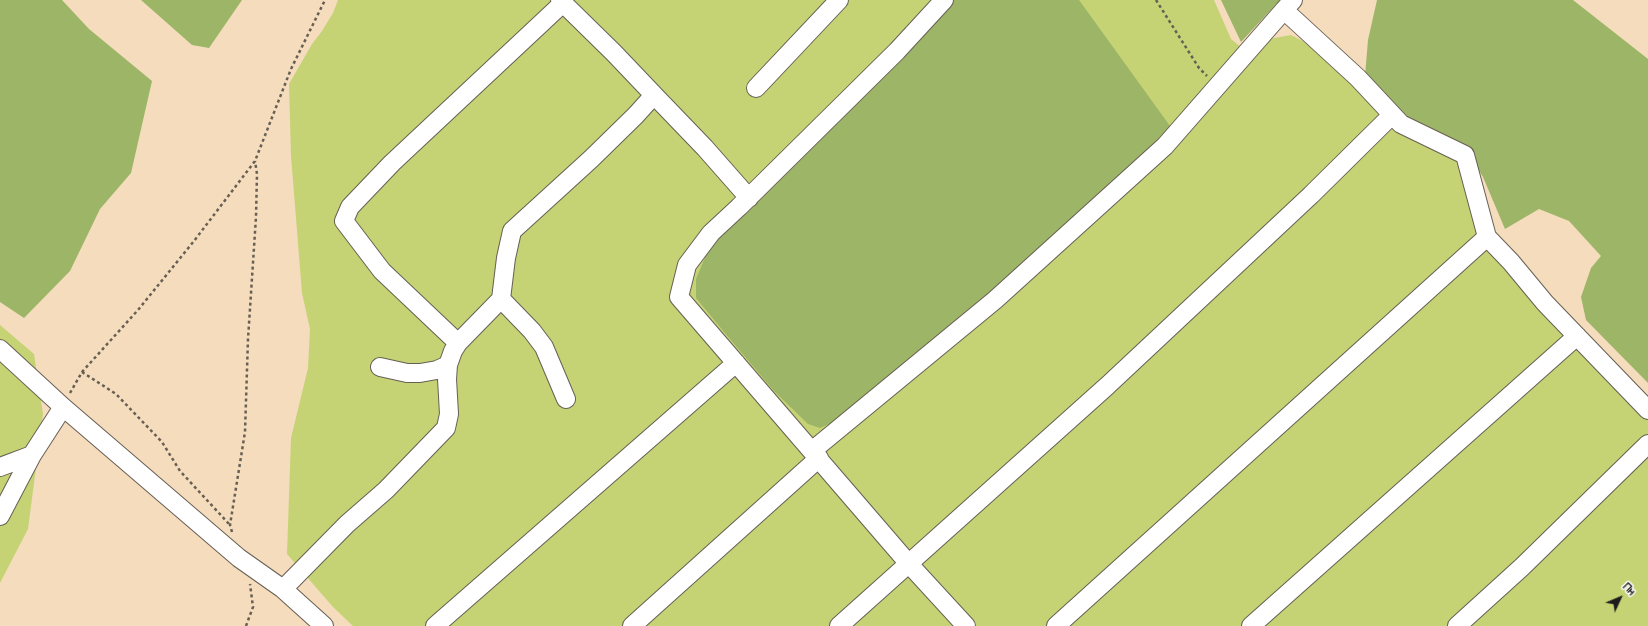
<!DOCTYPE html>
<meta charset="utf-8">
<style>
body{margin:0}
#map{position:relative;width:1648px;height:626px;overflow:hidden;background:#f4dcbd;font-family:Pangolin,sans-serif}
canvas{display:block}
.north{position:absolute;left:1600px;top:578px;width:40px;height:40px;-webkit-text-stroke:3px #fdfcf7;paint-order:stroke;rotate:46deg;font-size:11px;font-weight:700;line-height:16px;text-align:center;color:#1c1c1c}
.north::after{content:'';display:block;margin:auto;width:14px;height:18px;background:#1c1c1c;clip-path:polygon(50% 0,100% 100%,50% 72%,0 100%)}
</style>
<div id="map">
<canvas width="1648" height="626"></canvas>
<div class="north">Пн</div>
</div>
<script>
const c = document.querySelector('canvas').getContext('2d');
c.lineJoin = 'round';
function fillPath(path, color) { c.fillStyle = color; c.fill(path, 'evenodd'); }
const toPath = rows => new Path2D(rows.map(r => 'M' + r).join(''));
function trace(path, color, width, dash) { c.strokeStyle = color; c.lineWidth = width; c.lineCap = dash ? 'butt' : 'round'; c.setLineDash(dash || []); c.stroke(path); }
const green = toPath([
 [338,0,1214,0,1231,39,1241,47,1246,43,1291,35,1352,67,1447,143,1489,218,1498,239,1572,317,1594,344,1648,399,1648,626,353,626,333,607,287,554,291,438,308,368,310,329,302,293,291,156,289,84,312,44,322,31,333,13],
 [0,325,34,354,43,414,28,529,0,583]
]);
const forest = toPath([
 [0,0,62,0,89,29,152,81,131,173,100,209,70,271,24,318,0,302],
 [141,0,242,0,209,48,192,45],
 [953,0,1079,0,1170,126,1125,175,967,317,833,422,820,428,808,424,774,391,729,338,696,298,696,279,709,248],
 [1221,0,1280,0,1241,42],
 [1377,0,1573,0,1648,59,1648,383,1586,320,1581,297,1591,268,1601,256,1569,221,1539,209,1505,229,1483,177,1465,148,1407,121,1365,76,1368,40]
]);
const path = toPath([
 [1156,0,1199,68,1207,76],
 [82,372,116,394,162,442,180,471,230,525],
 [70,393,82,372,138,310,194,241,255,161,291,69,325,0],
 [232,532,230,525,245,432,248,339,256,217,257,174,255,161],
 [246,626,253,607,250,584]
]);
const minor = toPath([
 [560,0,614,53,654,95,636,115,591,159,512,231,506,258,501,299,532,331,544,347,566,399],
 [944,0,897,51,739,207,711,233,687,265,679,297,909,564,966,626],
 [1293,0,1284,10,1358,78,1401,124,1465,155,1487,237,1511,262,1545,303,1648,410],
 [756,88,839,0],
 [654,95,705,148,749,198],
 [458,343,382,271,344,221,350,207,392,163,563,3],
 [0,349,63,407,239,558,283,589,324,626],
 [380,367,407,373,420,373,437,370,448,365],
 [813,450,995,300,1165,146,1284,10],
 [0,467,32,455],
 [0,516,32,455,63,407],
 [283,589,347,524,386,490,446,428,449,414,447,379,448,365,453,351,458,343,501,299],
 [435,626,736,363],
 [632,626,819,458],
 [839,626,1107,386,1311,195,1392,115],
 [1056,626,1487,237],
 [1251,626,1577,336],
 [1457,626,1522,567,1648,444]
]);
fillPath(green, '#c5d375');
fillPath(forest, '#9cb566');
trace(minor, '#685f54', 20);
trace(path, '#685f54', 2.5, [3, 3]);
trace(minor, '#fff', 18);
</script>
